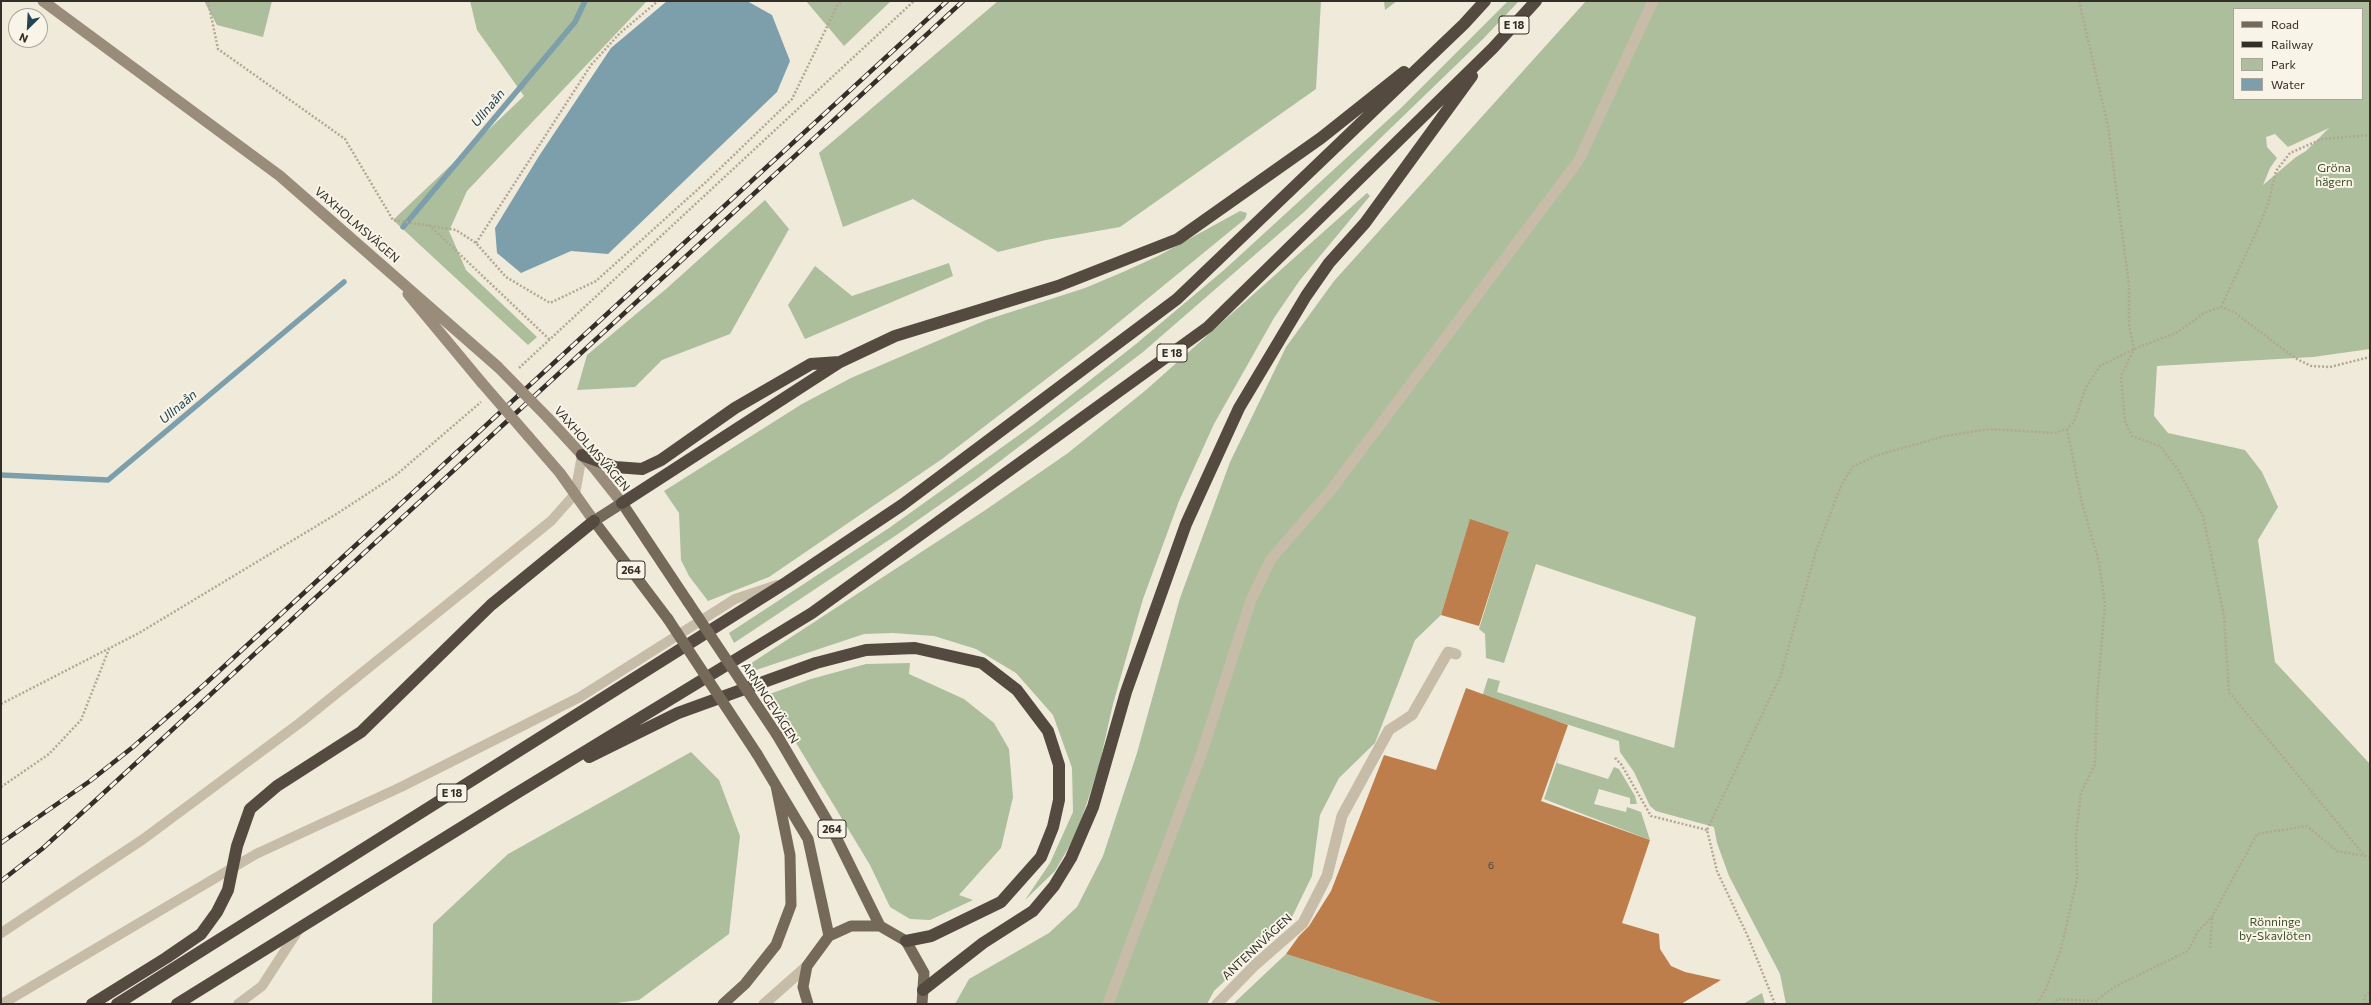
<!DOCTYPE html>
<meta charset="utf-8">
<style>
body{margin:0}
#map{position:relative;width:2371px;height:1005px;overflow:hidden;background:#f0eadb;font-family:Commissioner,sans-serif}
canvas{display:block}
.frame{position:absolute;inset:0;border:2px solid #342e28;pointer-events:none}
.legend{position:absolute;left:2233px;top:8px;width:130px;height:92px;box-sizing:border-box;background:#f8f4e7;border:1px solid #aaa59b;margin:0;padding:5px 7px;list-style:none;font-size:12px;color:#342e28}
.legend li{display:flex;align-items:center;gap:8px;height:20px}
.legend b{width:20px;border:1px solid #aaa59b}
.north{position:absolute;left:8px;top:8px;width:40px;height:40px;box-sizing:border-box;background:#f8f4e7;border:1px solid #aaa59b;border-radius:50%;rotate:204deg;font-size:11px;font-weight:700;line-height:16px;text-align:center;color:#342e28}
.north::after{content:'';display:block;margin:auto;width:14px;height:18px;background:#214553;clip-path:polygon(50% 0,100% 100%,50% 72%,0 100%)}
</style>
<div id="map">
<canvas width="2371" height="1005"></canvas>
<div class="frame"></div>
<ul class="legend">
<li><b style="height:5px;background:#75695a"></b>Road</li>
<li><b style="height:5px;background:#342e28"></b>Railway</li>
<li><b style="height:11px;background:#acbe9c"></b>Park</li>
<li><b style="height:11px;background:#7c9fab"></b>Water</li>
</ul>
<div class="north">N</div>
</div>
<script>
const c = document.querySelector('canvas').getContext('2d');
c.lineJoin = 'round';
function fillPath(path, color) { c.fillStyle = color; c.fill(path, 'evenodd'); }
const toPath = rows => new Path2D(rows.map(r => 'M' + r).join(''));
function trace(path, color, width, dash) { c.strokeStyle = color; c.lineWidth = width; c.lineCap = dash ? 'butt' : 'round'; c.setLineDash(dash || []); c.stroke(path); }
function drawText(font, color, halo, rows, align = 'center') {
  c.font = font + ' Commissioner,sans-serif'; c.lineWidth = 4; c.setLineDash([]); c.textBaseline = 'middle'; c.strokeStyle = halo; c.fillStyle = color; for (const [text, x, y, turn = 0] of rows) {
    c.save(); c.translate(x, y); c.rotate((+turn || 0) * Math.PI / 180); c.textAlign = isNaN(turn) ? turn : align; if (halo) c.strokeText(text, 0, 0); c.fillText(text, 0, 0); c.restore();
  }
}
const green = toPath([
 [204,1,272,1,263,37,217,25],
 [470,1,647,1,467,191,449,231,466,270,537,337,528,345,393,220,524,96,477,30],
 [806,1,891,1,844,46],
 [998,1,1321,1,1316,89,1120,227,1046,240,998,252,913,199,843,227,819,153],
 [1384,1,1397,1,1385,10],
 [1508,1,1519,1,1483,39,1303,213,1143,352,978,478,898,534,734,643,729,633,889,528,1033,425,1136,344,1224,270,1401,108],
 [1586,1,2370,1,2370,349,2313,357,2157,366,2154,416,2168,433,2245,450,2262,472,2278,507,2258,540,2275,662,2370,764,2370,1004,1786,1004,1780,974,1729,876,1717,843,1714,827,1656,811,1650,806,1634,772,1620,752,1619,741,1482,697,1488,678,1500,681,1497,692,1674,748,1696,617,1536,564,1504,663,1486,658,1485,634,1479,629,1509,532,1470,520,1441,615,1415,640,1375,743,1339,778,1320,815,1312,876,1292,917,1214,991,1207,1004,955,1004,969,979,1049,933,1077,907,1103,856,1137,753,1180,598,1230,462,1286,347,1334,281],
 [2234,9,2362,9,2362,99,2234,99],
 [2329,128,2306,151,2296,157,2263,185,2270,168,2277,158,2267,147,2266,137,2275,134,2288,147],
 [1367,193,1370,196,1300,280,1274,318,1214,424,1179,501,1143,599,1113,704,1099,766,1077,833,1055,871,1025,900,1050,863,1073,812,1072,768,1053,715,1016,673,976,649,934,636,893,633,864,634,753,671,750,664,984,511,1068,453,1146,390],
 [765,200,789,229,730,334,662,360,635,387,577,390,587,355,666,289],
 [1240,211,1247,213,1245,219,1097,340,942,459,769,577,708,601,689,576,681,560,679,513,664,491,802,404,851,378,986,320,1085,288,1123,272,1158,256],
 [949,263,953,276,805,339,788,305,815,266,852,296],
 [910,663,909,674,964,699,994,723,1009,749,1013,797,1001,848,959,895,973,900,930,920,910,919,890,907,870,865,767,695,811,679,866,664],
 [691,752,719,780,740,836,729,934,639,1000,609,1004,432,1004,433,924,508,854],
 [1560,752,1557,763,1608,779,1614,767,1619,769,1635,796,1637,804,1630,804,1630,798,1599,789,1594,804,1626,812,1627,807,1641,812,1650,840,1544,799],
 [1286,954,1444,1004,1233,1004],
 [1762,993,1765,1004,1743,1004]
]);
const water = toPath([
 [667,1,747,1,772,15,790,61,777,92,608,254,571,251,521,273,497,253,495,228,539,156,611,48]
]);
const stream = toPath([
 [403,227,575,22,585,1],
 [1,475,108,480,344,282]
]);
const building = toPath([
 [1470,519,1509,532,1479,626,1441,615],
 [1466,688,1568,725,1541,801,1650,840,1622,923,1659,934,1660,949,1671,966,1685,972,1721,980,1681,1004,1444,1004,1286,954,1299,936,1309,926,1331,891,1384,755,1436,770]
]);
const path = toPath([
 [208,1,218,49,345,139,393,220,456,230,476,243,506,277,550,303,596,281,706,182,792,99,837,6,842,1],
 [2079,1,2108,126,2129,285,2129,324,2134,349,2121,376,2125,422,2132,436,2160,446,2179,471,2203,516,2224,616,2229,692,2365,856,2370,857],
 [429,225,550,340],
 [476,243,591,65,620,33,658,1],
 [2221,307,2260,224,2268,204,2276,171,2290,153,2322,139,2370,135],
 [519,368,914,1],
 [1,704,139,633,338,513,396,475,481,402],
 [1615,758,1621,764,1651,816,1707,830],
 [1,787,49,754,81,720,109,649],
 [2210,948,2212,918],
 [1775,1004,1749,939,1717,871,1707,830,1780,677,1816,551,1841,486,1852,467,1875,456,1945,436,1990,429,2054,433,2067,429,2074,422,2086,387,2100,366,2134,349,2178,332,2204,313,2221,307,2234,312,2295,358,2311,366,2330,367,2370,357],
 [2037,1004,2046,989,2061,949,2077,879,2076,835,2081,793,2095,764,2097,698,2105,604,2099,562,2082,503,2067,429],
 [2053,1004,2058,999,2096,1001,2114,987,2188,951,2198,931,2212,917,2257,834,2307,826,2337,851,2365,856],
 [2366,1004,2364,997,2370,992]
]);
const service = toPath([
 [1,933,142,840,301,722,551,521,575,494,582,455],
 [2,1004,256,854,401,787,580,697,735,599,777,585],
 [238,1004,262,986,299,929]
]);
const minor = toPath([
 [764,1004,807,966],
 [1108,1004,1202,752,1251,600,1271,559,1331,490,1579,160,1653,1],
 [1217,1004,1255,965,1303,923,1327,876,1342,816,1389,730,1412,715,1448,652,1456,654]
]);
const secondary = toPath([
 [43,1,280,176,498,367],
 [408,294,482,383],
 [548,418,595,469,622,503],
 [528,436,560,473,594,521]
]);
const primary = toPath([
 [668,619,594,521,622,503,688,602],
 [777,735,831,827,880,926],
 [757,754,808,839,829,936],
 [723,1004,745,984,776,945,791,905,790,855,776,786],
 [808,1004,803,987,807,966,829,936,851,926,880,926,906,941,924,973,922,1004]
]);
const motorway = toPath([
 [582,455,615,467,642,469,661,460,735,408,811,364,839,362],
 [622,503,840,362,895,336,1058,286,1178,239,1321,138,1404,72],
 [589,757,678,713,816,663,866,650,915,648,982,663,1017,690,1048,731,1059,765,1059,800,1053,827,1041,857,1001,902,931,936,906,941],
 [923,990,983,943,1033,911,1054,886,1071,858,1093,807,1126,692,1186,524,1239,408,1306,296,1329,263,1365,223,1472,76],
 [92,1004,166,958,201,934,217,912,228,890,237,846,250,809,277,786,361,732,491,605,594,521],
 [117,1004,787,582,902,505,1177,299,1464,24,1485,1],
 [177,1004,512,796,812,613,1208,327,1493,48,1536,1]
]);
const rail = toPath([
 [1,843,90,781,133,747,206,683,947,1],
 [1,881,42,849,96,800,963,1]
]);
const secondaryBridge = toPath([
 [498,367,548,418],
 [482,383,528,436]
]);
const primaryBridge = toPath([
 [688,602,777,735],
 [668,619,757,754]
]);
const numberNames = [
 ["6",1491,866]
];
const shields = [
 [1514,25,30],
 [1172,353,30],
 [631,570,28],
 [452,793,30],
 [832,829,28]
];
const shieldNames = [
 ["E 18",1514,25],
 ["E 18",1172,353],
 ["264",631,570],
 ["E 18",452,793],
 ["264",832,829]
];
const parkNames = [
 ["Gröna",2334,168],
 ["hägern",2334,182],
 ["Rönninge",2275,922],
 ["by-Skavlöten",2275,936]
];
const streetNames = [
 ["VAXHOLMSVÄGEN",357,225,41],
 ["VAXHOLMSVÄGEN",592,449,49],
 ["ARNINGEVÄGEN",770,703,57],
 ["ANTENNVÄGEN",1257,947,-43]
];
const waterNames = [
 ["Ullnaån",488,108,-50],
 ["Ullnaån",178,407,-40]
];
fillPath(green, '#acbe9c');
fillPath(water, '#7c9fab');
trace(stream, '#7c9fab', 5.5);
fillPath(building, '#bd7e4c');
trace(path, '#b2a793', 2.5, [2, 2]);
trace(service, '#c7bca8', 10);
trace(minor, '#c7bca8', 11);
trace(secondary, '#9a8c7a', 11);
trace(primary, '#75695a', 11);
trace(motorway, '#554a40', 12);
trace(rail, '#342e28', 4.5);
trace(rail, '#f8f4e7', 3, [9]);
trace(secondaryBridge, '#9a8c7a', 11);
trace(primaryBridge, '#75695a', 11);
drawText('10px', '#564231', null, numberNames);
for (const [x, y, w] of shields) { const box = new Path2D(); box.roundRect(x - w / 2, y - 9, w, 18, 3); c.fillStyle = '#f8f4e7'; c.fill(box); trace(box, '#342e28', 1); }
drawText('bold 11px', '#342e28', null, shieldNames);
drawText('12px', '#3d512d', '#f8f4e7', parkNames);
drawText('12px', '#342e28', '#f8f4e7', streetNames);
drawText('italic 13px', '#214553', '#f8f4e7', waterNames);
</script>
